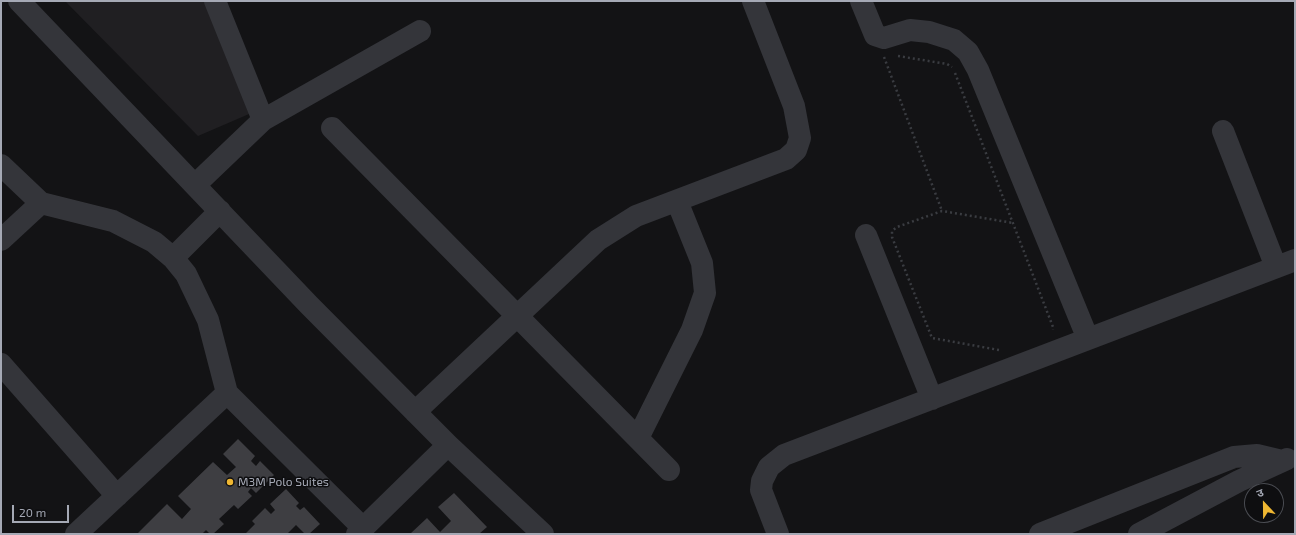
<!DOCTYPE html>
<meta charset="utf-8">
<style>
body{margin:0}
#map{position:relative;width:1296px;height:535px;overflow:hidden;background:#131315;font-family:"Exo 2","Noto Sans Devanagari",sans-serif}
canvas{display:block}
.frame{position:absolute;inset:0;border:2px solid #a5a9b5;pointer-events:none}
.north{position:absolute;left:1244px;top:483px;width:40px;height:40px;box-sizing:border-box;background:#0e0e10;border:1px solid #4a4c52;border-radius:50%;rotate:338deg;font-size:11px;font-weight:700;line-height:16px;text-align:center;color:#a5a9b5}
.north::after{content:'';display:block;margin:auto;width:14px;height:18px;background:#efb732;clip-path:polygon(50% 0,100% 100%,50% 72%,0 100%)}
.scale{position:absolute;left:12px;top:505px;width:57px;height:18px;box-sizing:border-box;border:2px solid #a5a9b5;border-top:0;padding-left:5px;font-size:12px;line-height:14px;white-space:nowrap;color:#a5a9b5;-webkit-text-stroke:3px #0e0e10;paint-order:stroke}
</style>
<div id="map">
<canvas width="1296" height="535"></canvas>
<div class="frame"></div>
<div class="north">उ</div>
<div class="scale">20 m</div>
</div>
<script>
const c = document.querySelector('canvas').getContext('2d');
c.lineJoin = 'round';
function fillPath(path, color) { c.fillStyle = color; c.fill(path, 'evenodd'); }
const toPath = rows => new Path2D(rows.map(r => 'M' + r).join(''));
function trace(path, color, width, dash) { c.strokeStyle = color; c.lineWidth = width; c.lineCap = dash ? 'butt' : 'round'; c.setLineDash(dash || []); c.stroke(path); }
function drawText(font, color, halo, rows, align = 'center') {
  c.font = font + ' "Exo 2",sans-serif'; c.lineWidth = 3; c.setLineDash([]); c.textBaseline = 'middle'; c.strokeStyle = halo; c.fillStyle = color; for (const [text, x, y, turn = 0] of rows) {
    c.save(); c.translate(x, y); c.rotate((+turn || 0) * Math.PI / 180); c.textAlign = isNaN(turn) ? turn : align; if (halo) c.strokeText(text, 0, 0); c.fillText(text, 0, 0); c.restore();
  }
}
const built = toPath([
 [65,1,222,1,263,108,198,136]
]);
const building = toPath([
 [238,439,255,456,251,461,256,466,260,461,274,475,256,493,251,488,248,492,252,496,238,509,234,505,219,519,224,524,213,534,210,534,206,530,202,534,137,534,167,504,182,519,191,509,178,496,213,462,227,475,236,467,223,454],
 [286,489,299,503,296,506,300,510,304,507,320,524,309,534,305,534,296,525,287,534,245,534,255,524,252,521,265,508,271,514,275,510,270,504],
 [454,493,487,527,479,534,410,534,427,518,440,532,451,521,438,507]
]);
const path = toPath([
 [898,56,947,64,952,67],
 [884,57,942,211],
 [955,73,1053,327,1053,330],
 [999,350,932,338,892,237,892,231,897,227,942,211,1013,223]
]);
const minor = toPath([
 [19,1,309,305,448,445,543,534],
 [215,1,263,120],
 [861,1,875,35,884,38,910,30,929,32,954,40,968,52,978,70,1088,339],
 [332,128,669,470],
 [1223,131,1276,267],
 [1,165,41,203],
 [195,185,263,120,420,31],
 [866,235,932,399],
 [1,240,41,203,113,221,154,242,173,258,186,274,208,320,227,393,363,528],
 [173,258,220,211],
 [1,364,117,496],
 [415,412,598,240,636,216,786,159,796,150,800,138,794,106,753,1],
 [638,438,692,330,705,293,702,263,677,201],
 [76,534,227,393],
 [357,534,448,445],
 [778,534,761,490,762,481,769,467,784,455,1295,260],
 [1040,534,1234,457,1257,455,1282,461],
 [1139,534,1239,481,1287,459]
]);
const markers = [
 [230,482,4,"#efb732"]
];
const poiNames = [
 ["M3M Polo Suites",238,482]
];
fillPath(built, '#201f22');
fillPath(building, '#3e3e42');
trace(path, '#3a3c41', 2.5, [2, 3]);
trace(minor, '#34353a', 22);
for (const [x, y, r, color] of markers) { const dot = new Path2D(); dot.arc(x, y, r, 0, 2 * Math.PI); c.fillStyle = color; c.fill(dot); trace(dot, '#0e0e10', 1.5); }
drawText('12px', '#a5a9b5', '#0e0e10', poiNames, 'left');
</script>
